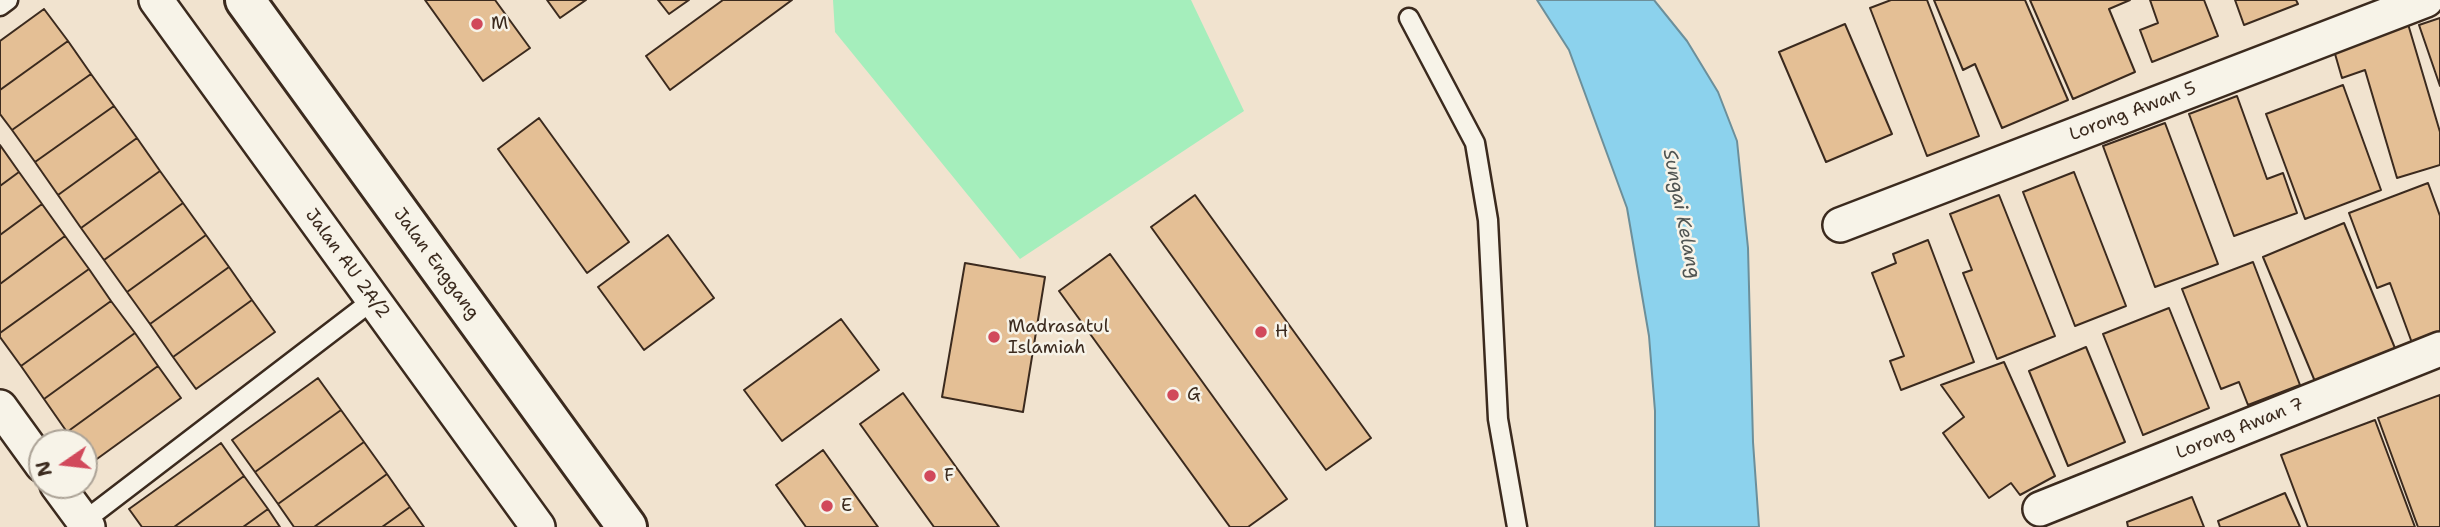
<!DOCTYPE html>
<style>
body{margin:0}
#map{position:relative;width:2440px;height:527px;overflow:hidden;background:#f1e3cf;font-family:"Shantell Sans",sans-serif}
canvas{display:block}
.north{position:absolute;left:28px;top:429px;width:70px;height:70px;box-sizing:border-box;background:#f7f3e8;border:2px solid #aca397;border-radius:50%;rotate:256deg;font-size:19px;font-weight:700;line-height:28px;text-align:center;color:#3b2a1e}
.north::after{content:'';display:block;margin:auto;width:24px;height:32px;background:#d1495b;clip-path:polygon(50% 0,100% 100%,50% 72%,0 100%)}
</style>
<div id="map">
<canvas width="2440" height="527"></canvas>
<div class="north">N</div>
</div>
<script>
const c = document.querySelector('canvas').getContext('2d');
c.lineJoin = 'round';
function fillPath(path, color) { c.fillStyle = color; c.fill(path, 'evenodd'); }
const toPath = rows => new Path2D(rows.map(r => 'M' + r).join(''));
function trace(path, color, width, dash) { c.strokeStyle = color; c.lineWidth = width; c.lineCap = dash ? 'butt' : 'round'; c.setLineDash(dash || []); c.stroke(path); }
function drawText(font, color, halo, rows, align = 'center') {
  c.font = font + ' "Shantell Sans",sans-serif'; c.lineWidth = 5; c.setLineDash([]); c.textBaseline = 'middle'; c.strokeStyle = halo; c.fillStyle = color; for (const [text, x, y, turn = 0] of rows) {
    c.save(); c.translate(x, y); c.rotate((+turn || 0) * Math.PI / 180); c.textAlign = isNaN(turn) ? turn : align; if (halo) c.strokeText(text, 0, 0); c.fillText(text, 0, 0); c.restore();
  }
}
const green = toPath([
 [833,0,1191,0,1244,111,1020,259,835,32]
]);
const water = toPath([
 [1537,0,1654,0,1687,41,1718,92,1737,141,1748,248,1753,442,1759,527,1655,527,1655,411,1649,336,1627,208,1569,50,1537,0]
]);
const building = toPath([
 [425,0,495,0,530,48,483,81,425,0],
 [547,0,586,0,560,18,547,0],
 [658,0,689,0,669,14,658,0],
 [723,0,792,0,670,90,646,56,723,0],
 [1891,0,1927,0,1979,136,1927,156,1870,8,1891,0],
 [1934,0,2025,0,2068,100,2002,128,1975,64,1963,70,1934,0],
 [2030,0,2130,0,2109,9,2135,72,2073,99,2030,0],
 [2150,0,2204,0,2218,36,2152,62,2140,30,2158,23,2150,0],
 [2235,0,2296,0,2298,4,2244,25,2235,0],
 [44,9,68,41,0,90,0,41,44,9],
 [2440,18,2440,86,2419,25,2440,18],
 [1845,24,1892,134,1826,162,1779,52,1845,24],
 [2408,24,2440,132,2440,165,2397,178,2365,70,2342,78,2333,47,2408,24],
 [68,41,91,74,12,130,0,114,0,90,68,41],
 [91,74,114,106,35,162,12,130,91,74],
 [2343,85,2381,190,2305,219,2266,114,2343,85],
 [2237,96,2267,179,2283,173,2297,213,2234,236,2189,114,2237,96],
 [114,106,137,138,58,195,35,162,114,106],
 [539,118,629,242,587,273,498,149,539,118],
 [2165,123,2218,264,2155,287,2103,146,2165,123],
 [137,138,160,171,81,228,58,195,137,138],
 [0,145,19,172,0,186,0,145],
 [160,171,183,203,104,260,81,228,160,171],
 [19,172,42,204,0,235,0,186,19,172],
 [2074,172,2126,306,2075,326,2023,192,2074,172],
 [2428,183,2440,216,2440,342,2415,351,2390,283,2377,288,2349,213,2428,183],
 [1195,195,1371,438,1326,470,1151,227,1195,195],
 [1999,195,2055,336,1997,359,1963,273,1972,270,1950,214,1999,195],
 [183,203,206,235,127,292,104,260,183,203],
 [42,204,65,236,0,284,0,235,42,204],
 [2344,223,2399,358,2319,391,2263,257,2344,223],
 [206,235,229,267,150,324,127,292,206,235],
 [668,235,714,298,644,350,598,287,668,235],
 [65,236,89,269,0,333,0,284,65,236],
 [1928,240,1974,362,1901,390,1890,361,1904,356,1872,273,1896,263,1893,254,1928,240],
 [1110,254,1287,499,1248,527,1230,527,1059,291,1110,254],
 [2253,262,2300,385,2248,405,2239,382,2221,389,2182,289,2253,262],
 [965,263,1045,277,1023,412,942,397,965,263],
 [229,267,252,300,173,357,150,324,229,267],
 [89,269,111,301,21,366,0,337,0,333,89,269],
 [252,300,275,332,196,389,173,357,252,300],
 [111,301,135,333,44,399,21,366,111,301],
 [2169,308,2209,408,2143,435,2103,334,2169,308],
 [841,319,879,370,782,441,744,390,841,319],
 [135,333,158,366,67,432,44,399,135,333],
 [2086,347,2125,442,2068,466,2029,371,2086,347],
 [2004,362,2055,476,2020,495,2011,483,1989,498,1943,433,1964,417,1941,385,2004,362],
 [158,366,181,398,90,464,84,456,84,443,75,443,67,432,158,366],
 [318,378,341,410,255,472,232,440,318,378],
 [903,393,999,527,934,527,860,424,903,393],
 [2440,395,2440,527,2418,527,2378,418,2440,395],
 [341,410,364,442,278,504,255,472,341,410],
 [2375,420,2415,527,2308,527,2281,455,2375,420],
 [364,442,387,474,314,527,294,527,278,504,364,442],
 [221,443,244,476,174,527,142,527,129,509,221,443],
 [823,450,878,527,806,527,776,485,823,450],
 [387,474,410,507,382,527,314,527,387,474],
 [244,476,268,509,243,527,174,527,244,476],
 [2285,493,2300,527,2220,527,2218,521,2285,493],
 [2192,497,2204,527,2128,527,2127,522,2192,497],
 [410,507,424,527,382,527,410,507],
 [268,509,280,527,243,527,268,509]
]);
const service = toPath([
 [0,6,8,0],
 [1409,18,1475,143,1488,220,1498,419,1517,527],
 [79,525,373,300]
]);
const minor = toPath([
 [156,0,538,527],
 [1840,225,2426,0],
 [0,407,42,465],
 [57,485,88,527],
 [2040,509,2440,349]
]);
const secondary = toPath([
 [245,0,627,527]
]);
const markers = [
 [477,24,7,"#d1495b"],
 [1261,332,7,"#d1495b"],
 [994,337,7,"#d1495b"],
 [1173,395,7,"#d1495b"],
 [930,476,7,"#d1495b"],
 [827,506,7,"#d1495b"]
];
const poiNames = [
 ["M",491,24],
 ["Madrasatul",1008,327],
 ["Islamiah",1008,348],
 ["H",1275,332],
 ["G",1187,395],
 ["F",944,476],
 ["E",841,506]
];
const streetNames = [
 ["Lorong Awan 5",2133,112,-21],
 ["Jalan AU 2A/2",347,264,54],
 ["Jalan Enggang",436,264,54],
 ["Lorong Awan 7",2240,429,-22]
];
const waterNames = [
 ["Sungai Kelang",1681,214,79]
];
fillPath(green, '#a5eebc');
fillPath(water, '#8cd2ed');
trace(water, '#6c8f9a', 2);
fillPath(building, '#e4bf95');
trace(building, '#3b2a1e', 2);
trace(service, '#3b2a1e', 23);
trace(minor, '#3b2a1e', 38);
trace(secondary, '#3b2a1e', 44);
trace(service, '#f7f3e8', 18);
trace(minor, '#f7f3e8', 33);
trace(secondary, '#f7f3e8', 38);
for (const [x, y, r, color] of markers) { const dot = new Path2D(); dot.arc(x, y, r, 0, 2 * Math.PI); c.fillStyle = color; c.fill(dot); trace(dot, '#f7f3e8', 2.5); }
drawText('18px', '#3b2a1e', '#f7f3e8', poiNames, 'left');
drawText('18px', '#3b2a1e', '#f7f3e8', streetNames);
drawText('italic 19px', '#4f5452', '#f7f3e8', waterNames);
</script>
